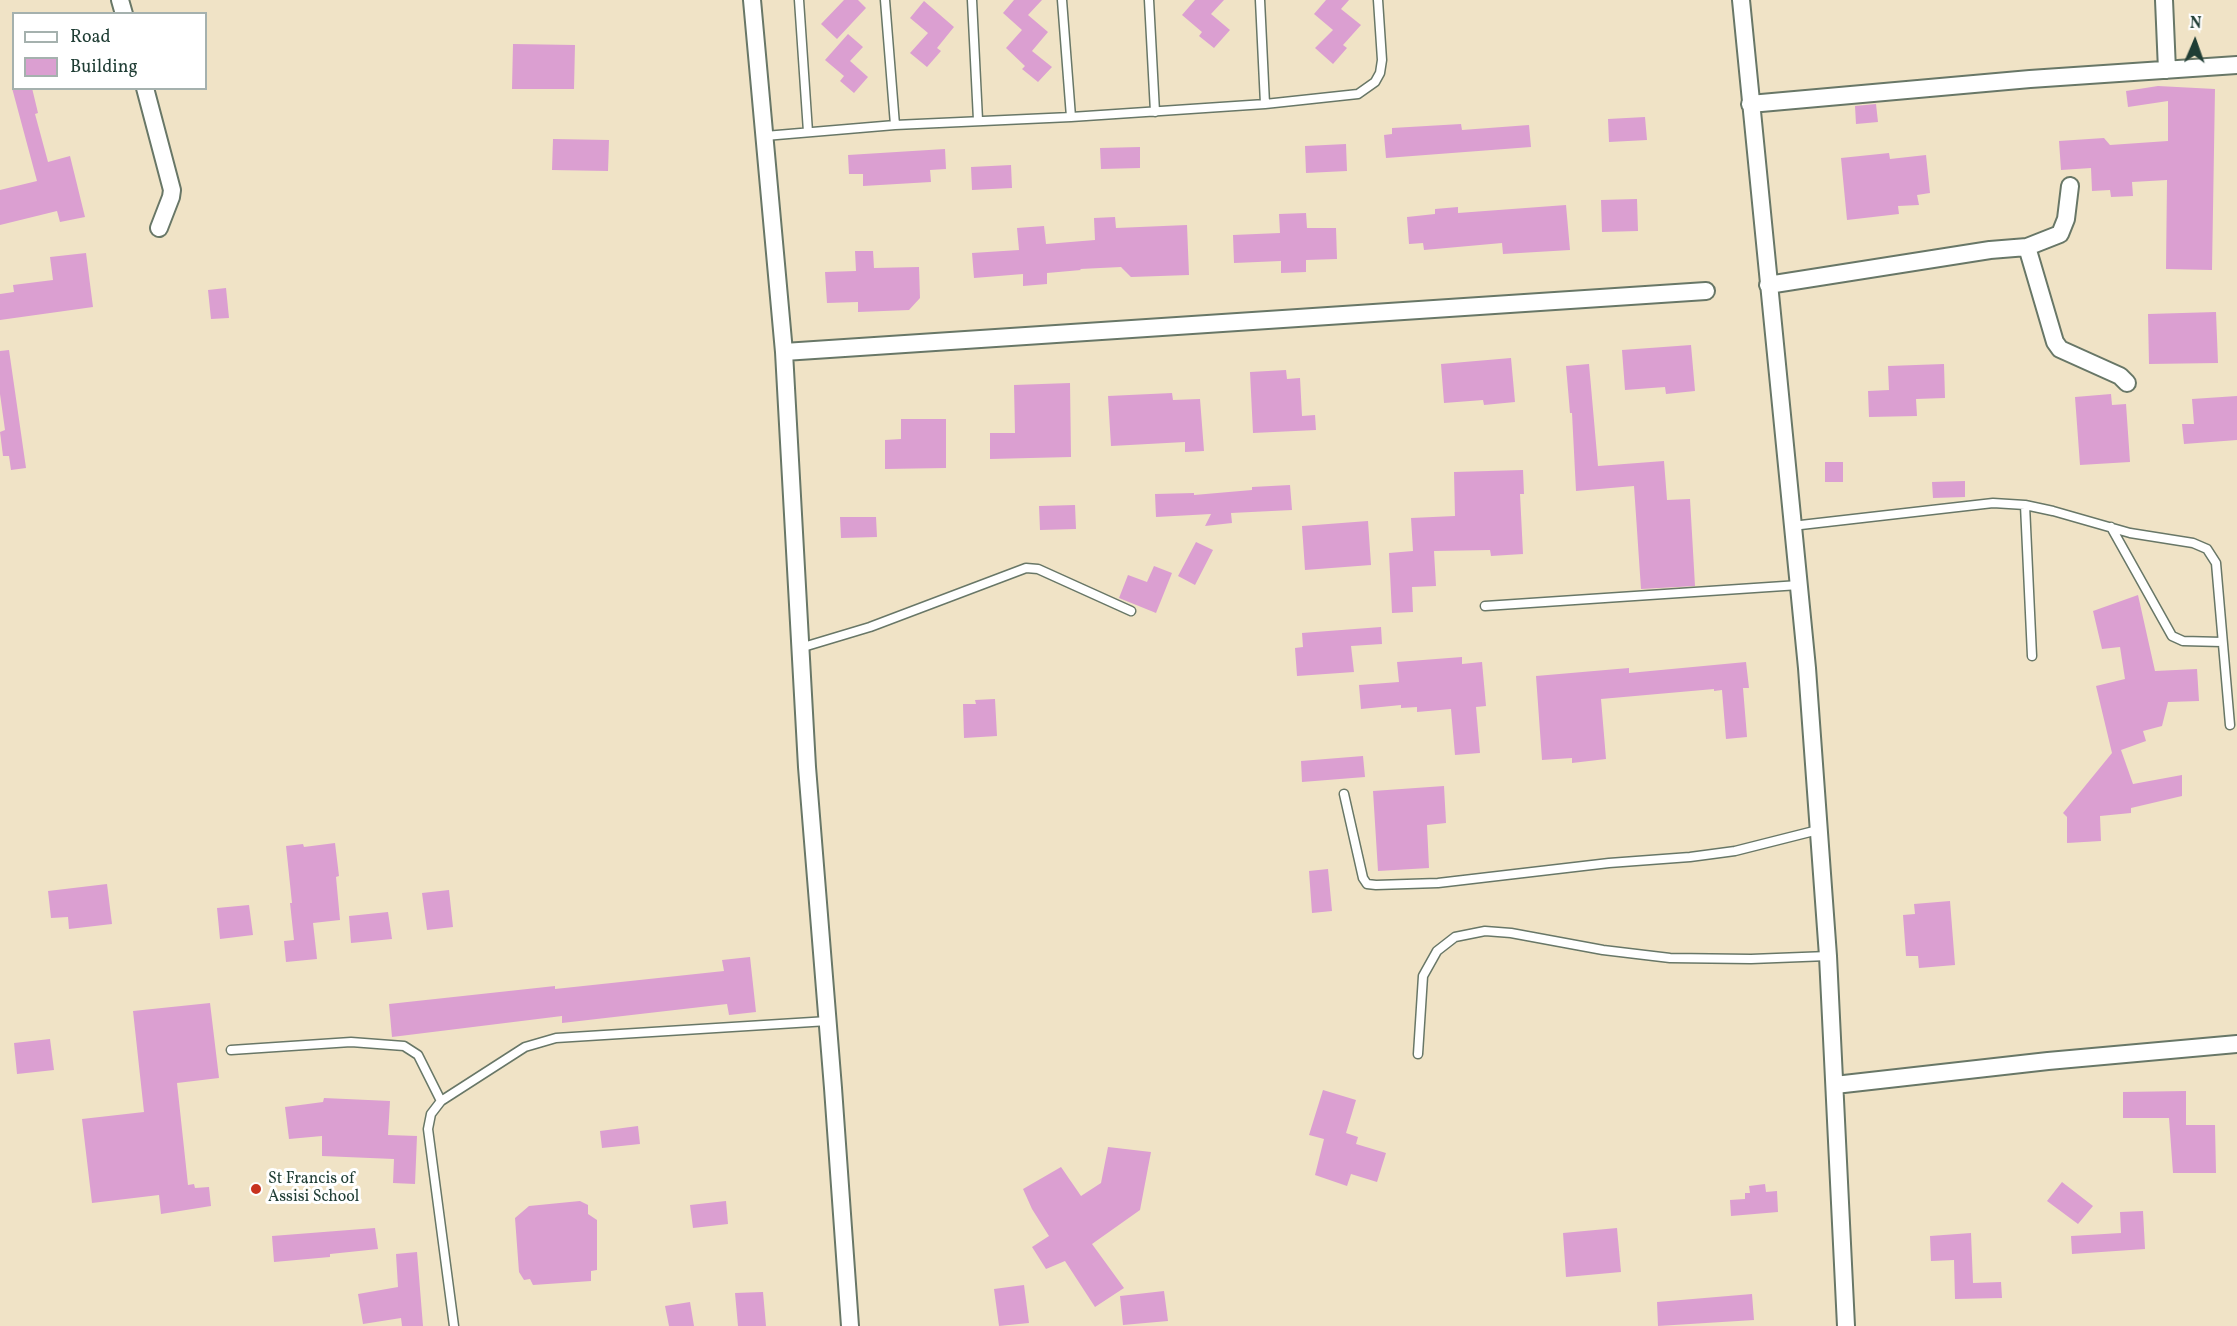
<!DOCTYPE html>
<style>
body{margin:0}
#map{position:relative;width:2237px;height:1326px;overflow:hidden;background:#f0e3c6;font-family:Vollkorn,serif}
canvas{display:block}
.legend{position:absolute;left:12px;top:12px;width:195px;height:78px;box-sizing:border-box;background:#fff;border:2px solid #a5b1ae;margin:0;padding:8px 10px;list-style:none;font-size:18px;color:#1f3d34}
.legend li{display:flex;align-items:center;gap:12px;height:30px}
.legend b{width:30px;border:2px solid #a5b1ae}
.north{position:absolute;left:2165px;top:12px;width:60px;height:60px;-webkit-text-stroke:4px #fff;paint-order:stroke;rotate:2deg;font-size:16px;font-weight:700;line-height:24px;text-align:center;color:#1f3d34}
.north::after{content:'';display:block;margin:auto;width:21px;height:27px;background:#1f3d34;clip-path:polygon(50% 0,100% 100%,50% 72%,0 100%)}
</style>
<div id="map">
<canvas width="2237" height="1326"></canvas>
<ul class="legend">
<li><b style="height:8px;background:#fff"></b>Road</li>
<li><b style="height:16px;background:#db9fd1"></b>Building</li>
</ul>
<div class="north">N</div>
</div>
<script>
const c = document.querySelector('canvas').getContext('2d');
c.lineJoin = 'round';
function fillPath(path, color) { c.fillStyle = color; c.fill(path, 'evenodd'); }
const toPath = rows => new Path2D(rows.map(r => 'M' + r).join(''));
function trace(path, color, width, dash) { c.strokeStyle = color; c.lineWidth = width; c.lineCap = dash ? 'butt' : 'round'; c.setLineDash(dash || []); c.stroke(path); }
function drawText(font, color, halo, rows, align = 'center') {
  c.font = font + ' Vollkorn,serif'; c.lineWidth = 6; c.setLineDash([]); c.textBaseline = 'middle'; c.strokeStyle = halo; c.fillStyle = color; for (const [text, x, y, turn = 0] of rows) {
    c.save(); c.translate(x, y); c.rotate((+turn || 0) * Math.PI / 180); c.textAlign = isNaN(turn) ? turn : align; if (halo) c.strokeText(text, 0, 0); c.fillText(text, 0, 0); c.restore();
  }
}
const building = toPath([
 [844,0,858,0,866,8,837,39,821,24],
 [1014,0,1042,0,1028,15,1048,32,1032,51,1052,67,1038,82,1022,69,1025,66,1006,48,1022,30,1003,13],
 [1195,0,1224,0,1211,14,1230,30,1214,48,1199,36,1202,32,1182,15],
 [1326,0,1349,0,1341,9,1361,25,1343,45,1347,48,1333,64,1315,48,1333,30,1314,14],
 [924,1,954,27,937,48,941,51,927,67,910,53,928,33,910,18],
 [848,34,863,47,850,61,868,77,854,93,840,81,844,76,825,60],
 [513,44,575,45,574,89,512,89],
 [2158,86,2215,89,2212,270,2166,269,2167,180,2132,182,2133,196,2111,197,2110,190,2092,191,2091,168,2061,170,2059,141,2104,138,2110,145,2168,141,2168,101,2128,107,2126,91],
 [12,88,32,88,38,113,35,114,48,162,70,156,85,217,60,222,57,211,0,225,0,190,37,181],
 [1876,104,1878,122,1856,124,1855,106],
 [1645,117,1647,140,1609,142,1608,119],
 [1461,124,1462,130,1529,125,1531,147,1386,158,1384,135,1392,134,1392,128],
 [553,139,609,140,608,171,552,170],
 [1346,144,1347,171,1306,173,1305,146],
 [1140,147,1140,168,1101,169,1100,148],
 [945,149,946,169,930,170,931,182,863,186,863,174,849,174,848,155],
 [1889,153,1890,159,1926,155,1930,193,1917,195,1919,205,1898,206,1899,214,1847,220,1841,158],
 [1011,165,1012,188,972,190,971,167],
 [1637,199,1638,231,1602,232,1601,200],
 [1566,205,1570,250,1503,254,1502,243,1424,250,1423,243,1409,244,1407,217,1435,214,1435,209,1458,207,1458,213],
 [1306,213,1307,228,1336,228,1337,259,1306,260,1306,272,1281,273,1281,261,1234,263,1233,235,1280,233,1279,214],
 [1115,217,1116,228,1187,225,1189,275,1131,277,1121,267,1080,269,1081,270,1047,273,1047,284,1023,286,1023,274,974,278,972,253,1019,250,1017,228,1044,226,1046,244,1095,240,1094,218],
 [855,251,873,251,874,268,919,267,920,298,909,310,858,312,858,302,827,303,825,272,856,271],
 [86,253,93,307,0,320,0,294,14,292,13,285,53,280,50,257],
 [226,288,229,318,211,319,208,290],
 [2216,312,2218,363,2149,364,2148,314],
 [1691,345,1695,391,1666,394,1665,387,1625,390,1622,350],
 [9,350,26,468,11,470,9,456,3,456,0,432,5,430,0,394,0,351],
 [1511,358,1515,402,1484,405,1483,400,1444,403,1441,364],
 [1589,364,1598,466,1664,461,1667,500,1690,499,1695,586,1641,589,1634,486,1576,491,1572,413,1570,413,1566,366],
 [1944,364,1945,398,1916,399,1917,416,1869,417,1868,391,1889,390,1888,366],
 [1286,370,1287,379,1300,378,1302,416,1315,415,1316,430,1253,433,1250,372],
 [1070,383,1071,457,990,459,990,433,1015,433,1014,385],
 [1172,393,1173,400,1200,399,1204,451,1185,452,1185,442,1111,446,1108,396],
 [2111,394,2112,405,2126,404,2130,462,2080,465,2075,397],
 [2237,396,2237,440,2184,444,2182,424,2194,424,2192,399],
 [901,419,946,419,946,468,885,469,885,440,901,439],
 [1825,462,1843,462,1843,482,1825,482],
 [1523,470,1524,494,1520,494,1523,554,1491,556,1490,550,1434,551,1436,586,1412,587,1413,612,1392,613,1389,553,1413,551,1411,518,1455,516,1454,472],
 [1965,481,1965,497,1933,498,1932,482],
 [1290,485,1292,510,1231,513,1232,523,1205,526,1211,514,1156,517,1155,494,1194,493,1194,495,1252,490,1252,487],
 [1075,505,1076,529,1040,530,1039,506],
 [840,517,876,517,877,537,841,538],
 [1368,521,1371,565,1305,570,1302,526],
 [1196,542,1213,550,1195,585,1178,576],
 [1154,566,1172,573,1156,613,1119,598,1128,575,1147,582],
 [2138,595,2155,671,2197,669,2199,701,2168,702,2162,726,2143,731,2146,741,2121,750,2133,784,2182,775,2182,796,2131,808,2131,813,2100,816,2101,841,2067,843,2067,817,2063,813,2112,753,2096,686,2125,679,2120,647,2102,649,2093,611],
 [1381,627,1382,644,1351,646,1354,672,1297,676,1295,648,1303,647,1302,633],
 [1462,657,1462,664,1482,662,1486,706,1476,707,1480,753,1455,755,1451,709,1417,712,1417,707,1401,708,1401,705,1361,709,1359,685,1399,682,1397,662],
 [1746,662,1749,688,1743,688,1747,737,1726,739,1722,690,1714,691,1714,689,1601,699,1606,759,1572,763,1572,758,1542,760,1536,676,1629,668,1629,673],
 [995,699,997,736,964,738,963,704,976,704,975,700],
 [1363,756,1365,777,1302,782,1301,761],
 [1444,786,1446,823,1427,825,1429,868,1378,871,1373,791],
 [335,843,339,876,336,877,340,920,313,923,317,959,286,962,284,941,294,940,290,903,292,903,286,846,303,844,304,847],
 [1328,869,1332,911,1312,913,1309,871],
 [107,884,112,924,69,929,68,917,51,918,48,891],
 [449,890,453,927,427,930,422,893],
 [1950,901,1955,965,1919,968,1918,956,1906,956,1903,915,1915,914,1914,904],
 [249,905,253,935,220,939,217,908],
 [388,912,392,939,351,943,349,916],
 [750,957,756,1012,729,1015,727,1004,562,1023,562,1016,392,1037,389,1004,555,986,555,989,724,971,722,960],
 [210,1003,219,1078,177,1083,188,1185,194,1184,195,1188,209,1187,211,1206,161,1214,159,1195,92,1203,82,1119,144,1112,133,1011],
 [50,1039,54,1070,17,1074,14,1043],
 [1323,1090,1356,1100,1346,1133,1358,1137,1356,1144,1386,1153,1377,1182,1351,1174,1347,1186,1315,1175,1324,1139,1309,1135],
 [2186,1091,2186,1125,2215,1125,2216,1173,2173,1173,2169,1118,2123,1118,2123,1092],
 [324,1098,390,1101,388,1135,417,1136,415,1184,393,1183,394,1159,322,1156,322,1136,289,1139,285,1107,323,1102],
 [638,1126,640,1144,602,1148,600,1131],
 [1108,1147,1151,1152,1140,1210,1092,1244,1124,1288,1095,1307,1065,1261,1046,1269,1032,1247,1049,1236,1032,1209,1023,1189,1061,1167,1081,1196,1101,1183],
 [2062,1182,2093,1206,2078,1224,2047,1201],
 [1765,1184,1766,1192,1777,1191,1778,1212,1731,1216,1730,1200,1745,1199,1745,1193,1750,1193,1749,1186],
 [580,1201,588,1205,588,1214,597,1220,597,1270,591,1271,591,1281,533,1285,530,1279,524,1280,519,1272,515,1218,529,1206],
 [726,1201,728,1224,693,1228,690,1205],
 [2143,1211,2145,1249,2072,1254,2071,1236,2121,1233,2120,1212],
 [375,1228,378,1249,330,1254,330,1257,274,1262,272,1236],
 [1617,1228,1621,1272,1566,1277,1563,1233],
 [1971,1233,1973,1283,2001,1282,2002,1298,1955,1299,1954,1260,1931,1261,1930,1236],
 [417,1252,423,1326,402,1326,401,1318,363,1324,358,1294,398,1287,396,1254],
 [1024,1285,1029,1323,999,1326,994,1289],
 [1164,1291,1168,1321,1123,1325,1120,1296],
 [763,1292,766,1326,738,1326,735,1293],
 [1752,1294,1754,1320,1658,1326,1657,1302],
 [690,1302,694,1326,669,1326,665,1306]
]);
const lane = toPath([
 [799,0,808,132],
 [885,0,895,125],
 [972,0,978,120],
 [1062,0,1071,117],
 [1149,0,1155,112],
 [1260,0,1265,104],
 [765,136,895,125,1071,117,1265,104,1358,94,1375,82,1380,73,1382,60,1378,0],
 [2025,505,2032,656],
 [1792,526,1993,503,2025,505,2053,511,2130,533,2193,543,2207,549,2216,563,2230,725],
 [2111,527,2172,636,2183,641,2222,642],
 [1485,606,1799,585],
 [800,648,870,627,1026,568,1038,569,1131,611],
 [1344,794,1363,878,1367,884,1376,885,1438,883,1609,863,1690,857,1735,851,1818,830],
 [231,1050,351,1042,404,1046,418,1055,441,1101],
 [1418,1054,1423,976,1437,951,1455,937,1485,931,1511,933,1603,950,1670,958,1751,959,1828,956],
 [454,1326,428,1129,431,1114,441,1101,525,1047,556,1038,828,1021]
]);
const street = toPath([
 [120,0,124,14],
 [752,0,784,352,807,767,833,1088,850,1326],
 [1741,0,1807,668,1828,956,1846,1326],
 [2164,0,2167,70],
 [145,88,172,190,171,197,159,228],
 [1750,104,2030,79,2237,65],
 [2027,247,2055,342,2060,349,2120,376,2127,383],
 [1768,285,1990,250,2027,247,2060,234,2066,219,2070,186],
 [784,352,1706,291],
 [1835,1085,2048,1061,2237,1044]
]);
const markers = [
 [256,1189,6,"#c8321e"]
];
const poiNames = [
 ["St Francis of",268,1180],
 ["Assisi School",268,1198]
];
fillPath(building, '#db9fd1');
trace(lane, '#687767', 11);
trace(street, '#687767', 20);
trace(lane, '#fff', 8);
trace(street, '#fff', 16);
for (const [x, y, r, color] of markers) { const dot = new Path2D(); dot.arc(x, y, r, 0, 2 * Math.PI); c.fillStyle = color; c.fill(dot); trace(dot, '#fff', 2); }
drawText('16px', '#1f3d34', '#fff', poiNames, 'left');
</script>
